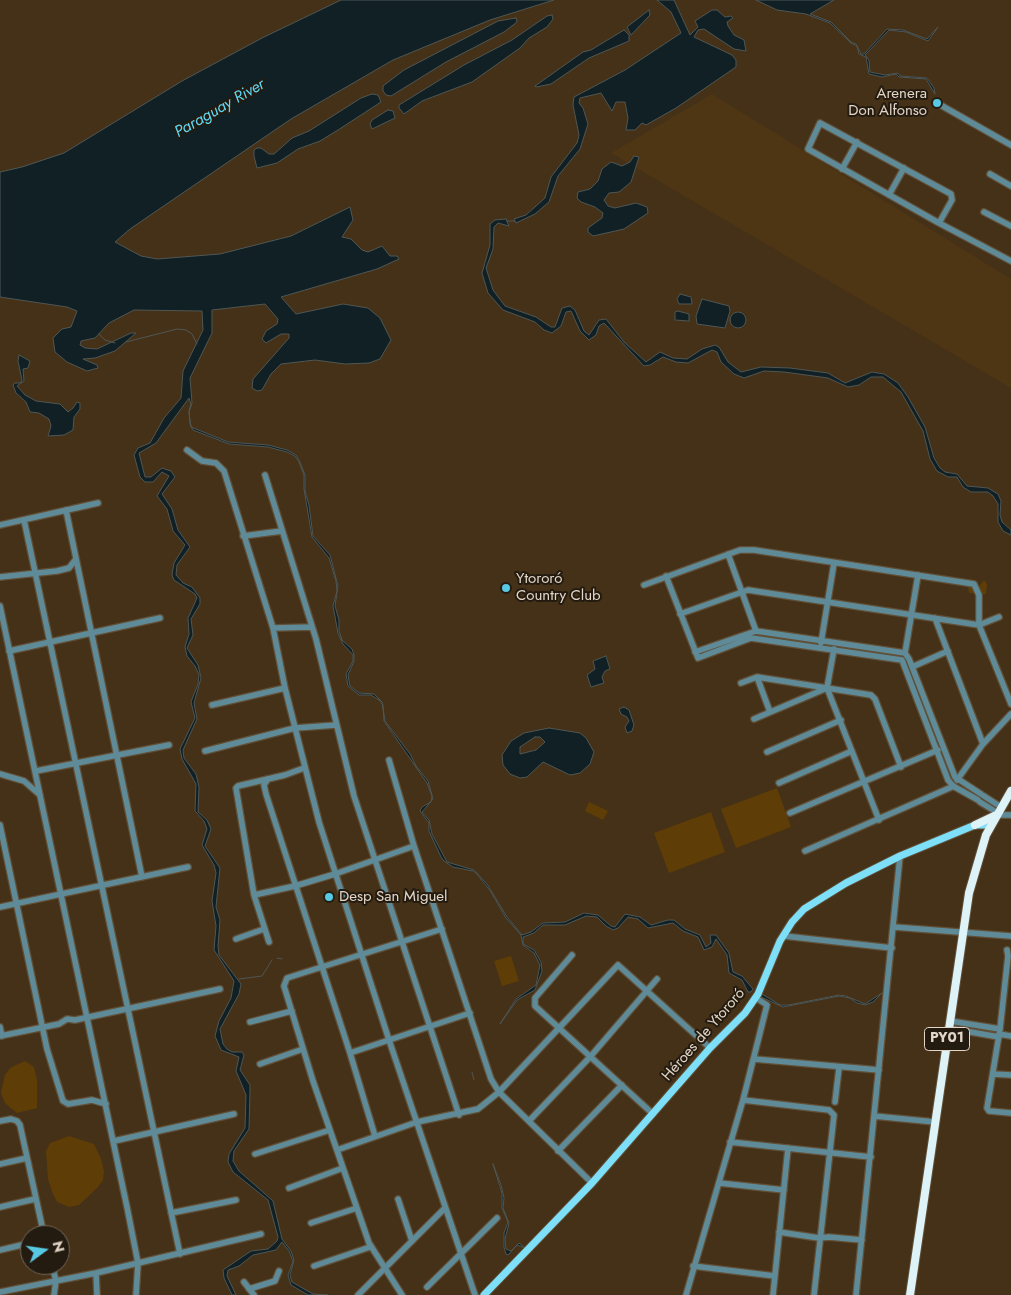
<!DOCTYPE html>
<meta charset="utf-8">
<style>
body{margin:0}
#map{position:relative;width:1011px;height:1295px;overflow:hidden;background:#453117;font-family:Jost,sans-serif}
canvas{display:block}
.north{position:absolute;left:20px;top:1225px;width:50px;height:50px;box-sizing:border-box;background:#241b10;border:1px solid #706659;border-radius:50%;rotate:76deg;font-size:14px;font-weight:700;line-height:20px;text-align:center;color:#e3d6c7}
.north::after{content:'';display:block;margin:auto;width:18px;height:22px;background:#58c9e3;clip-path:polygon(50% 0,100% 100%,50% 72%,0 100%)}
</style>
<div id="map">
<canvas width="1011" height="1295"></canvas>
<div class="north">N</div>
</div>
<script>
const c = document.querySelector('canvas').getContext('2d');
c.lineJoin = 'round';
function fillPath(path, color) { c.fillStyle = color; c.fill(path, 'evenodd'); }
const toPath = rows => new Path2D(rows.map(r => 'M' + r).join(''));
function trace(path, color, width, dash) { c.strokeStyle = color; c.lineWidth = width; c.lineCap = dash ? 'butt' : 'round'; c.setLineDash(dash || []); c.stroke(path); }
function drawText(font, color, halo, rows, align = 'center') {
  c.font = font + ' Jost,sans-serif'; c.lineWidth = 4; c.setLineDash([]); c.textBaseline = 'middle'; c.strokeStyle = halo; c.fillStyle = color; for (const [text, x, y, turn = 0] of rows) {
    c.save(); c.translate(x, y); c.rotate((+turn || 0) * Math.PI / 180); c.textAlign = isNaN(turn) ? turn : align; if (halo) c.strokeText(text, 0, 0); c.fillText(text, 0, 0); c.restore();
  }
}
const built = toPath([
 [712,94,1011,279,1011,388,611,153]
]);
const green = toPath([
 [984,580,987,584,986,594,969,593,968,585,978,588],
 [777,788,791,827,736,848,721,809],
 [589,802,608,811,603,820,585,811],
 [711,812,725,852,669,873,654,833],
 [511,956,519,981,502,986,494,961],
 [25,1061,34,1067,37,1080,37,1108,17,1113,5,1103,1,1093,5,1075,10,1068],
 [69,1136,94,1144,101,1159,104,1171,103,1180,98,1187,79,1205,69,1207,57,1202,53,1194,48,1179,46,1151,50,1143]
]);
const water = toPath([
 [341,0,554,0,490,20,393,60,291,119,130,229,115,242,141,256,157,259,220,254,291,236,350,207,353,220,342,237,351,239,362,250,368,252,382,246,390,256,397,256,399,259,377,269,281,297,296,314,343,304,368,308,380,318,391,340,380,359,369,363,345,364,315,360,281,364,271,374,262,390,257,391,252,388,253,379,289,338,289,334,281,334,266,343,262,339,266,331,277,324,278,319,265,304,212,310,212,333,190,378,192,403,189,412,191,427,228,442,268,445,287,450,296,455,299,460,305,475,305,491,309,505,313,536,330,555,338,586,335,606,339,620,339,631,342,640,352,649,354,655,354,661,348,675,350,686,359,693,374,694,382,702,385,721,410,754,416,766,428,781,433,799,422,812,429,820,432,834,447,862,474,870,487,884,507,917,522,935,531,932,543,923,565,922,584,913,598,915,611,926,615,927,625,914,640,917,651,925,668,920,674,920,685,929,700,935,706,947,711,943,710,935,716,935,729,953,733,972,742,976,753,989,751,992,748,992,742,980,729,973,727,955,716,939,712,947,704,950,698,937,683,931,673,923,648,928,638,919,628,917,618,928,613,930,606,926,597,917,586,916,565,925,543,925,534,933,523,937,523,944,534,950,541,962,542,971,535,990,517,1000,500,1024,516,999,536,985,540,965,534,953,523,945,521,935,506,918,491,892,477,874,473,871,453,867,444,861,441,857,429,831,429,823,420,811,422,807,431,802,432,796,427,783,384,721,383,705,379,700,371,695,359,695,348,686,346,674,353,661,353,655,343,644,338,633,333,606,337,591,336,581,329,558,312,537,304,489,304,475,299,462,295,456,287,452,268,447,229,444,193,430,190,424,189,411,191,404,189,398,156,443,139,453,145,477,151,477,162,468,171,471,175,477,162,494,172,509,178,530,190,547,177,565,176,575,183,583,192,587,200,598,200,604,191,619,193,635,187,648,198,665,201,678,194,703,197,719,183,750,184,758,196,774,199,787,198,812,207,820,211,829,205,846,220,868,216,907,220,920,218,946,219,955,241,984,239,994,220,1029,223,1044,227,1049,232,1052,242,1052,244,1055,240,1070,250,1085,250,1091,249,1129,234,1151,233,1161,239,1171,273,1201,282,1239,291,1251,294,1260,290,1275,292,1282,313,1294,328,1295,308,1295,291,1285,288,1275,293,1261,289,1251,282,1242,276,1250,253,1255,239,1266,228,1270,227,1276,236,1295,232,1295,224,1278,223,1270,251,1251,268,1249,277,1241,278,1237,268,1200,233,1172,228,1162,229,1154,245,1128,246,1095,236,1071,239,1057,221,1050,215,1036,219,1021,231,998,234,981,214,950,216,926,212,901,216,873,214,865,202,845,207,829,204,821,195,811,196,784,182,759,180,749,195,718,191,702,198,684,199,675,195,666,187,656,185,647,189,634,188,618,197,598,195,594,174,580,172,575,174,563,185,545,173,531,167,509,157,496,169,476,162,472,153,482,145,482,140,477,134,455,138,448,150,443,164,418,181,398,183,371,203,330,202,311,134,310,109,323,95,338,81,341,80,345,85,348,97,349,131,333,136,333,115,351,95,358,83,359,97,365,98,368,87,371,67,362,55,352,53,338,62,329,71,327,77,311,67,307,0,297,0,172,22,167,64,153,182,81,262,38,341,0],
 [657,0,674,0,690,35,698,27,695,21,712,10,717,10,725,17,731,16,733,18,727,22,728,26,734,35,744,40,746,51,734,49,704,29,698,30,694,37,732,55,736,60,736,67,676,108,646,125,642,123,635,130,626,130,628,118,625,102,616,102,612,111,601,93,580,98,579,103,583,108,588,124,580,149,558,176,549,202,535,214,516,223,514,219,526,215,545,198,551,177,577,143,579,135,573,105,574,97,625,70,681,33,671,12,657,0],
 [756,0,834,0,810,14,831,22,852,43,856,44,861,54,864,54,887,29,903,30,927,39,938,27,928,41,906,32,889,30,865,55,869,60,870,72,885,75,898,73,900,76,927,78,934,88,935,94,926,79,899,77,896,74,882,77,869,74,866,57,859,54,857,46,851,43,830,23,806,14,777,10,756,0],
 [649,10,650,15,631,35,627,27,649,10],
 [552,15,553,19,547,27,529,38,520,48,472,82,422,101,404,114,399,108,399,105,464,65,512,40,547,16,552,15],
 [516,18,517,22,504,32,446,62,391,96,386,95,383,91,383,86,404,70,498,21,516,18],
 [624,30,629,35,629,41,589,58,551,84,536,87,535,86,583,52,591,50,624,30],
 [372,94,378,95,381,102,338,130,320,141,298,149,277,163,257,168,254,156,254,150,257,148,261,148,269,154,274,154,292,138,309,131,361,98,372,94],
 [388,110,393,111,395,118,372,129,370,124,372,120,388,110],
 [634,156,639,157,631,182,619,192,609,193,604,200,608,206,615,208,636,203,647,207,648,213,624,229,593,236,588,232,588,228,602,218,603,213,595,207,581,202,577,198,578,192,590,189,598,181,602,169,611,162,622,166,630,162,634,156],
 [506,219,509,226,498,223,494,227,493,249,486,268,493,290,505,306,536,317,551,327,555,327,562,308,570,306,575,310,584,331,589,335,599,320,606,319,624,342,646,362,660,352,673,358,687,359,702,349,715,345,719,347,728,362,741,372,761,367,790,368,828,373,845,383,872,372,884,374,898,383,908,397,925,427,934,458,940,468,945,472,957,474,967,486,988,488,998,494,1001,501,1000,515,1002,522,1011,530,1011,535,1003,531,998,522,998,504,993,496,988,492,971,492,963,487,957,477,948,477,937,471,930,459,923,431,901,392,883,377,871,377,859,385,848,387,828,378,784,372,764,371,744,378,734,374,721,362,717,352,712,350,688,363,676,362,663,357,650,365,644,366,604,323,599,326,596,335,589,340,580,331,571,311,566,312,561,326,552,333,544,330,535,322,503,310,488,293,482,273,490,245,490,224,495,220,506,219],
 [680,294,691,297,692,304,679,304,677,299,680,294],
 [702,299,729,306,730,311,725,328,697,324,696,316,702,299],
 [678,311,689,314,689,321,675,320,675,312,678,311],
 '730 320a8 8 0 1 1 16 0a8 8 0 1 1-16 0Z',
 [19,355,30,361,28,368,23,369,24,381,17,386,25,395,36,401,60,404,68,412,73,408,77,402,80,403,80,409,74,417,73,430,64,435,48,436,51,426,49,419,39,413,30,412,26,402,16,393,13,385,15,383,21,383,22,380,18,361,19,355],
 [606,656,610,669,605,671,602,677,604,683,591,687,587,675,595,669,593,661,606,656],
 [624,707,629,710,634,725,632,731,627,733,625,727,629,721,627,717,621,714,619,709,624,707],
 [549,728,580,733,586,738,594,752,590,764,580,773,570,775,543,762,527,777,520,778,510,774,503,765,502,755,511,741,524,733,549,728],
 [535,737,540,737,545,742,536,750,520,754,520,747,535,737],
 [882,993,873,1002,865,1005,857,1003,850,998,839,996,783,1007,761,997,762,994,780,1005,789,1005,839,995,846,996,865,1004,882,993],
 [493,1164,501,1185,504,1198,503,1208,509,1223,505,1239,506,1249,511,1251,519,1243,525,1248,517,1245,508,1255,506,1254,504,1247,504,1233,508,1222,502,1208,502,1193,493,1164]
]);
const stream = toPath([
 [507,221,515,221],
 [99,334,105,340,115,343],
 [126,342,177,329,186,330,192,334,197,344],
 [277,958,282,959],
 [239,979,262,976,272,960],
 [472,1072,474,1080]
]);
const minor = toPath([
 [937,103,1011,145],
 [842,169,857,142],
 [990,174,1011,186],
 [889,195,904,168],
 [984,212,1011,226],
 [939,223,952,200,951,194,820,123,808,149,939,223,1011,261],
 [187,450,202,461,216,463,224,471,273,628,285,688,319,822,389,1040,475,1295],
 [265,475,316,639,354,796,459,1115],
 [66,510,142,877],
 [24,520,180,1254],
 [0,525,98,503],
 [243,536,282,531],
 [728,554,756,631],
 [666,576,698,658,751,638,902,660,948,780,953,786,978,800],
 [0,577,57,571,69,568,76,559],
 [644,585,740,550,754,550,974,584,979,595,979,625,999,617],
 [0,606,127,1207,138,1263,136,1295],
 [680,614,748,590,979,625,1011,704],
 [935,618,983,744],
 [273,628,312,627],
 [821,643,834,563],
 [834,649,827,688,879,820],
 [9,651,160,618],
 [695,652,756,631,905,653,909,659,955,777,981,794],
 [905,653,918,575],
 [912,667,948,651],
 [757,677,770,712],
 [741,683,757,677,871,695,875,699,901,767],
 [212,705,285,688],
 [754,719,827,688],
 [205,751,295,728,336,725],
 [767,752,841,720],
 [389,760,414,846,491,1079,499,1092,592,1183],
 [36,771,169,745],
 [0,774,24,781,40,795],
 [268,779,264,785,266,794,350,1053,470,1013],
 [957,780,983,744,1011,714],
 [779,783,852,751],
 [984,796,1001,807],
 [980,802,998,813],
 [790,813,938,750],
 [996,815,1011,815],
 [0,825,47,1049,63,1101,68,1104,92,1100,106,1104],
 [805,851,954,786],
 [254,895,295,886,335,874,414,846],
 [0,907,188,867],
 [894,927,1011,936],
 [784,936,892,948],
 [236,939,264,929],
 [269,942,254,895,236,788,238,786,285,775,304,768],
 [1007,950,1008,956,1000,1029,987,1108,989,1111,1011,1113],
 [572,955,535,998,535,1006,653,1114],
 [950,1021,1000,1029],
 [250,1022,292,1011],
 [0,1027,2,1036],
 [948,1028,999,1037],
 [999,1034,1011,1036],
 [0,1036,59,1024,67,1019,75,1020,220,989],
 [350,1053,375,1136],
 [754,1059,879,1070],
 [260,1064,303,1049],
 [993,1074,1011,1075],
 [743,1100,829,1110,834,1115,814,1295],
 [835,1102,839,1068],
 [874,1116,935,1122],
 [0,1121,11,1119,17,1121,20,1125,44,1235],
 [529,1121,590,1057,657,979],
 [114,1141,234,1114],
 [730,1142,871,1157],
 [337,1150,417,1122,478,1109,499,1092,618,965,710,1048],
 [558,1151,622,1085],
 [255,1154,330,1130],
 [0,1164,27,1158],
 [719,1183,784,1190],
 [289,1188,343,1168],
 [398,1199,412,1241],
 [0,1207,35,1199],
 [171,1213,236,1200],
 [311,1223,357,1208],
 [779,1232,819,1238,829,1237,862,1240],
 [0,1250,30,1243],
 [52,1265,56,1281,54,1295],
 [314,1266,370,1247],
 [693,1266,775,1276],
 [96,1273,97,1295],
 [244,1282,254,1295],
 [427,1287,497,1218],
 [249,1289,275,1281,279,1271],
 [0,1292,96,1273,261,1234],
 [358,1295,445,1208],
 [402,1295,369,1243,313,1081,284,986,287,978,442,929],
 [686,1295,743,1100,767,1005,756,998],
 [773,1295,788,1148],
 [856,1295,900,856]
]);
const major = toPath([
 [484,1295,592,1183,710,1048,745,1013,758,994,780,941,792,922,804,909,846,883,900,856,975,825,991,825]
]);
const highway = toPath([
 [975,825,996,815],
 [910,1295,969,893,986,835,1011,791]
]);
const markers = [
 [937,103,5,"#58c9e3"],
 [506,588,5,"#58c9e3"],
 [329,897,5,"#58c9e3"]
];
const shields = [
 [947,1039,45]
];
const shieldNames = [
 ["PY01",947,1039]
];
const poiNames = [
 ["Arenera",927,94,"right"],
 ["Don Alfonso",927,111,"right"],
 ["Ytororó",516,579],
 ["Country Club",516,596],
 ["Desp San Miguel",339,897]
];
const streetNames = [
 ["Héroes de Ytororó",704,1035,-49]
];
const waterNames = [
 ["Paraguay River",220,109,-30]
];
fillPath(built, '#4e3514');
fillPath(green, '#5f3d06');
fillPath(water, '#102024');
trace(water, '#4f5755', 1);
trace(stream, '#4f5755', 1);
trace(minor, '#614f37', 8);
trace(major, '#614f37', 9);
trace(highway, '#614f37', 10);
trace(minor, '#5e8b97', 5.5);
trace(major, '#7ee0f8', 7);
trace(highway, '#def3f8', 8);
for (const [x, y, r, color] of markers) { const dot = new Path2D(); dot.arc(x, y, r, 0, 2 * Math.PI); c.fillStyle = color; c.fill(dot); trace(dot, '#241b10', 2); }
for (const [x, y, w] of shields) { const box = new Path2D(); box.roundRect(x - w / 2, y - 11.5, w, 23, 4); c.fillStyle = '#241b10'; c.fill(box); trace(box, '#e3d6c7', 1); }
drawText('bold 14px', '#e3d6c7', null, shieldNames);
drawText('15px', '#e3d6c7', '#241b10', poiNames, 'left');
drawText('15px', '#e3d6c7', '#241b10', streetNames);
drawText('italic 16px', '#5cd9f6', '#241b10', waterNames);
</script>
